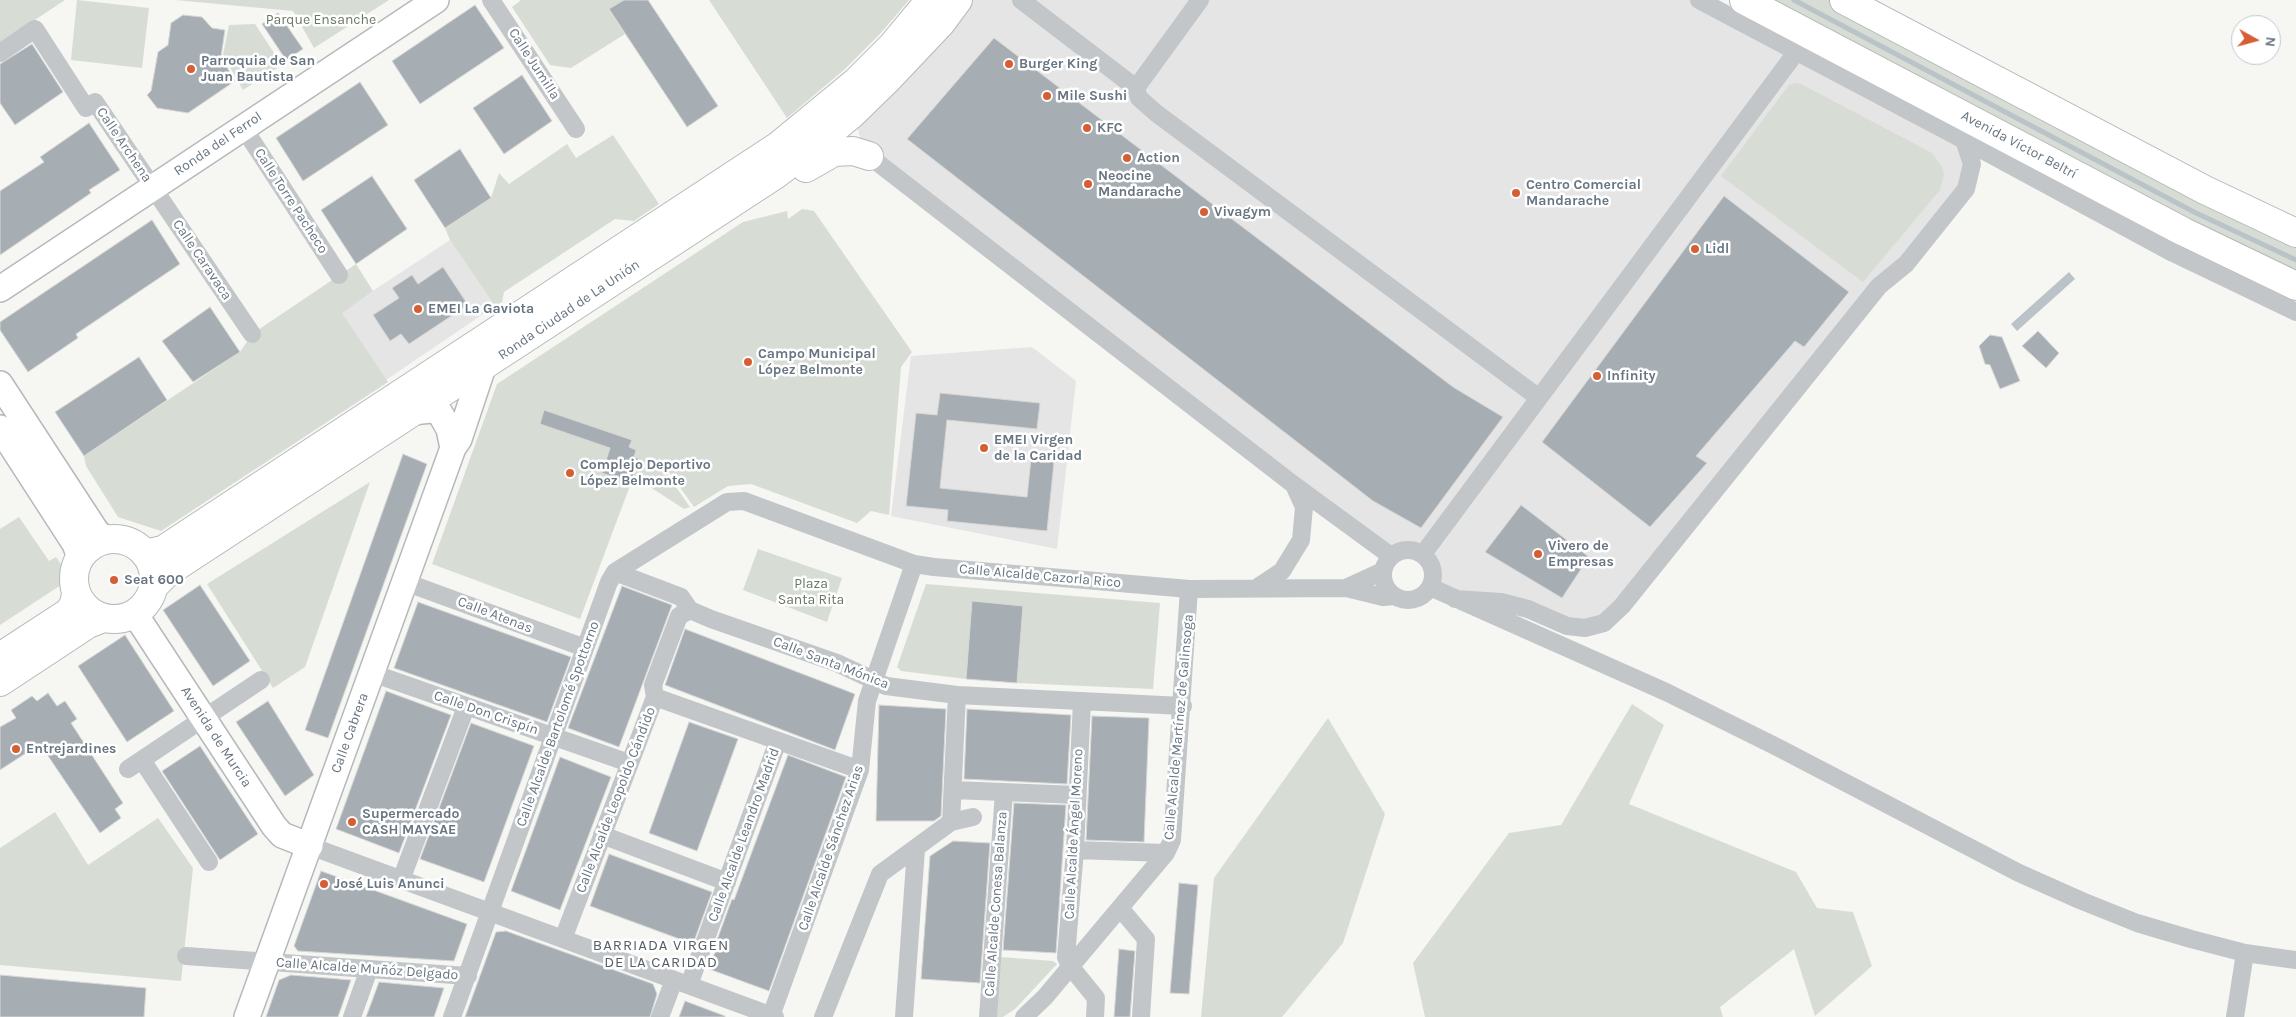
<!DOCTYPE html>
<meta charset="utf-8">
<style>
body{margin:0}
#map{position:relative;width:2296px;height:1017px;overflow:hidden;background:#f6f6f3;font-family:Karla,sans-serif}
canvas{display:block}
.north{position:absolute;left:2231px;top:15px;width:50px;height:50px;box-sizing:border-box;background:#fff;border:1px solid #c2c8cd;border-radius:50%;rotate:97deg;font-size:14px;font-weight:700;line-height:20px;text-align:center;color:#677582}
.north::after{content:'';display:block;margin:auto;width:18px;height:22px;background:#d55e34;clip-path:polygon(50% 0,100% 100%,50% 72%,0 100%)}
</style>
<div id="map">
<canvas width="2296" height="1017"></canvas>
<div class="north">N</div>
</div>
<script>
const c = document.querySelector('canvas').getContext('2d');
c.lineJoin = 'round';
function fillPath(path, color) { c.fillStyle = color; c.fill(path, 'evenodd'); }
const toPath = rows => new Path2D(rows.map(r => 'M' + r).join(''));
function trace(path, color, width, dash) { c.strokeStyle = color; c.lineWidth = width; c.lineCap = dash ? 'butt' : 'round'; c.setLineDash(dash || []); c.stroke(path); }
function drawText(font, color, halo, rows, align = 'center') {
  c.font = font + ' Karla,sans-serif'; c.lineWidth = 5; c.setLineDash([]); c.textBaseline = 'middle'; c.strokeStyle = halo; c.fillStyle = color; for (const [text, x, y, turn = 0] of rows) {
    c.save(); c.translate(x, y); c.rotate((+turn || 0) * Math.PI / 180); c.textAlign = isNaN(turn) ? turn : align; if (halo) c.strokeText(text, 0, 0); c.fillText(text, 0, 0); c.restore();
  }
}
const built = toPath([
 [970,0,1699,0,1964,140,1971,173,1622,606,1585,628,1431,588,1433,574,1431,565,1418,552,1409,550,1396,553,861,142,857,126],
 [450,240,495,306,386,380,341,312],
 [1032,347,1076,381,1057,549,891,516,911,356]
]);
const green = toPath([
 [0,0,65,0,0,43],
 [77,0,149,8,142,68,71,60],
 [175,0,389,0,314,48,293,11],
 [521,0,624,0,609,10,625,34,571,68,550,65,512,7],
 [709,0,909,0,879,35,845,69,787,118],
 [1744,0,1845,0,2296,233,2296,286],
 [255,24,282,65,243,90,223,55,229,25],
 [1795,83,1801,84,1932,153,1942,167,1944,175,1940,190,1863,282,1721,176,1789,85],
 [613,135,659,204,634,221,615,219,504,292,502,302,495,306,450,240,445,228,491,198,499,173,509,184,567,144,576,158],
 [802,209,814,211,912,352,901,367,889,515,871,511,857,523,751,484,728,486,694,507,659,458,659,463,690,507,684,509,647,485,631,483,580,619,432,564,497,384,743,222,787,211,788,219],
 [356,264,373,291,342,313,388,382,161,531,118,517,86,466,84,456,240,352,252,334],
 [370,482,305,667,273,688,207,584],
 [19,517,49,561,56,557,63,567,61,585,0,625,0,529],
 [758,549,842,578,827,622,743,590],
 [926,584,1160,603,1153,689,1017,683,1023,606,972,602,966,679,901,671,897,667],
 [1632,704,1664,725,1629,804,1796,872,1817,908,1853,912,1872,966,1815,1016,1794,949,1720,1007,1723,1017,1425,1017,1413,963,1509,833,1561,825],
 [1328,718,1385,814,1343,943,1282,1017,1201,1017,1214,878],
 [55,812,88,865,158,818,193,868,181,981,0,965,0,848],
 [1001,957,1053,961,1057,964,1015,1009,1003,1017,996,1017]
]);
const water = toPath([
 [2069,272,2075,279,2017,331,2011,324]
]);
const stream = toPath([
 [1794,0,2194,212,2296,260]
]);
const building = toPath([
 [624,0,648,0,718,106,687,127,609,9,624,0],
 [475,5,504,48,420,104,392,61,475,5],
 [278,13,303,49,286,60,262,24,278,13],
 [183,15,202,17,212,28,225,30,221,57,235,81,188,113,157,108,147,95,151,91,158,52,168,45,171,23,183,15],
 [994,38,1453,387,1503,417,1421,528,1373,501,907,139,994,38],
 [32,44,63,92,15,125,0,103,0,64,32,44],
 [522,75,552,121,504,154,473,108,522,75],
 [360,82,388,125,303,181,276,138,360,82],
 [89,123,120,170,89,190,91,193,0,255,0,191,44,162,40,157,89,123],
 [460,149,491,198,445,228,414,180,460,149],
 [372,176,407,229,356,264,321,210,372,176],
 [1724,196,1849,292,1804,347,1795,341,1696,456,1707,463,1650,527,1542,442,1724,196],
 [152,220,180,264,76,334,78,338,28,372,0,330,0,322,152,220],
 [443,267,468,305,409,344,401,334,390,341,373,315,399,298,392,288,412,275,418,284,443,267],
 [210,307,240,352,193,382,162,341,210,307],
 [2038,331,2059,353,2046,368,2022,346,2038,331],
 [1990,335,2002,337,2020,381,2000,389,1990,365,1985,364,1979,346,1990,335],
 [139,357,167,400,84,456,55,412,139,357],
 [940,393,1040,403,1037,429,947,420,940,488,1027,497,1031,459,1054,462,1047,531,947,521,948,510,906,506,916,413,937,415,940,393],
 [544,410,632,440,629,447,636,450,634,457,639,459,631,483,602,473,610,448,540,424,544,410],
 [403,454,427,464,328,738,305,730,403,454],
 [1521,505,1589,557,1562,598,1485,552,1521,505],
 [200,585,250,661,213,686,163,610,200,585],
 [622,586,672,605,619,747,568,728,622,586],
 [972,601,1023,606,1017,683,966,679,972,601],
 [418,602,571,657,547,722,394,668,418,602],
 [685,629,855,694,835,750,665,685,685,629],
 [125,635,174,711,127,742,78,666,125,635],
 [386,691,451,715,399,853,336,829,386,691],
 [48,693,57,706,65,701,77,719,71,723,123,803,115,809,121,818,100,833,40,744,0,770,0,727,16,718,11,710,32,696,37,701,48,693],
 [268,701,314,775,285,796,236,722,268,701],
 [879,705,946,709,941,816,934,821,876,821,879,705],
 [967,709,1071,715,1067,784,964,779,967,709],
 [1092,716,1149,718,1144,842,1086,840,1092,716],
 [689,722,738,739,697,851,649,833,689,722],
 [471,723,534,746,484,882,420,859,471,723],
 [200,746,258,834,220,860,162,771,200,746],
 [788,755,846,777,769,991,709,969,715,952,713,951,732,899,734,900,788,755],
 [560,757,611,777,560,910,511,891,560,757],
 [1014,803,1066,805,1056,953,1003,950,1014,803],
 [953,841,990,843,980,983,921,979,930,856,953,841],
 [609,854,712,892,693,944,590,906,609,854],
 [321,871,467,924,454,961,298,951,294,946,321,871],
 [1179,883,1198,885,1189,994,1170,993,1179,883],
 [506,931,653,984,657,994,650,1017,465,1017,496,932,506,931],
 [1119,949,1135,951,1130,1017,1114,1017,1119,949],
 [0,975,146,988,144,1017,0,1017,0,975],
 [291,975,351,980,338,1017,266,1017,279,980,291,975],
 [379,982,444,988,434,1017,366,1017,379,982],
 [685,1001,725,1016,725,1017,679,1017,685,1001]
]);
const street = toPath([
 [491,0,576,129],
 [1021,0,1136,88,1139,98,1156,113,1539,398],
 [0,53,35,29,86,108,95,102,252,334],
 [1136,88,1200,0],
 [243,127,339,275],
 [1964,140,2173,253,2296,312],
 [869,156,1294,485,1391,556],
 '1383 575a25 25 0 1 1 50 0a25 25 0 1 1-50 0Z',
 [1423,554,1797,51],
 [615,572,681,597,690,610,711,619,837,663,886,686,957,695,1183,706],
 [405,582,585,648],
 [1258,587,1282,571,1301,540,1304,507,1294,485],
 [1430,587,1666,692,1775,746,2019,873,2082,901,2137,923,2191,939,2245,953,2296,960],
 [1346,588,1383,571],
 [1455,599,1501,602,1528,609,1567,626,1585,628,1604,623,1622,606,1879,286,1906,264,1966,189,1972,164,1964,140,1699,0],
 [372,673,629,763],
 [655,697,860,770],
 [1082,701,1075,850,1066,957,1070,966,1096,998,1095,1017],
 [142,760,209,862],
 [128,769,261,680],
 [953,790,1077,795],
 [951,822,957,695],
 [602,835,727,882],
 [310,846,775,1017],
 [1075,850,1166,853],
 [401,880,466,707],
 [1120,908,1146,939,1141,1017],
 [563,939,655,697,653,685,679,616,690,610],
 [186,956,468,976],
 [689,985,778,741],
 [771,1016,860,770,867,701,914,564],
 [352,1017,369,969],
 [452,1017,609,582,615,572,727,502,744,501,914,564,934,567,1189,589,1346,588,1383,597,1395,596],
 [660,1017,674,980],
 [823,1017,880,874,951,822,973,817],
 [904,1017,916,849],
 [988,1017,1004,792],
 [1024,1017,1045,997,1166,853,1172,840,1189,589],
 [2235,1017,2245,953]
]);
const secondary = toPath([
 [0,289,436,0],
 [0,384,96,531,105,540],
 [412,412,431,410,440,413,449,429,453,448],
 [0,428,75,544,80,557],
 [135,614,274,826,282,835,310,846],
 [247,1017,453,448,459,439,483,367]
]);
const primary = toPath([
 [1744,0,2184,232,2296,286],
 [1844,0,2205,190,2296,233],
 [806,168,834,152,853,151,869,156],
 '74 579a40 40 0 1 1 80 0a40 40 0 1 1-80 0Z',
 [145,554,163,550,778,146,857,81,892,46,930,0],
 [153,587,165,575,180,564,775,175,812,147,851,115,889,78,941,23,958,0],
 [0,657,69,612,74,604,76,594],
 [0,682,88,624,103,618]
]);
const markers = [
 [1009,64,5,"#d55e34"],
 [191,69,5,"#d55e34"],
 [1047,96,5,"#d55e34"],
 [1087,128,5,"#d55e34"],
 [1127,158,5,"#d55e34"],
 [1088,184,5,"#d55e34"],
 [1516,193,5,"#d55e34"],
 [1204,212,5,"#d55e34"],
 [1695,249,5,"#d55e34"],
 [418,309,5,"#d55e34"],
 [748,362,5,"#d55e34"],
 [1597,376,5,"#d55e34"],
 [984,448,5,"#d55e34"],
 [570,473,5,"#d55e34"],
 [1538,554,5,"#d55e34"],
 [114,580,5,"#d55e34"],
 [16,749,5,"#d55e34"],
 [352,822,5,"#d55e34"],
 [324,884,5,"#d55e34"]
];
const parkNames = [
 ["Parque Ensanche",321,20],
 ["Plaza",811,584],
 ["Santa Rita",811,600]
];
const poiNames = [
 ["Parroquia de San",201,61],
 ["Juan Bautista",201,77],
 ["Burger King",1019,64],
 ["Mile Sushi",1057,96],
 ["KFC",1097,128],
 ["Action",1137,158],
 ["Neocine",1098,176],
 ["Mandarache",1098,192],
 ["Centro Comercial",1526,185],
 ["Mandarache",1526,201],
 ["Vivagym",1214,212],
 ["Lidl",1705,249],
 ["EMEI La Gaviota",428,309],
 ["Campo Municipal",758,354],
 ["López Belmonte",758,370],
 ["Infinity",1607,376],
 ["EMEI Virgen",994,440],
 ["de la Caridad",994,456],
 ["Complejo Deportivo",580,465],
 ["López Belmonte",580,481],
 ["Vivero de",1548,546],
 ["Empresas",1548,562],
 ["Seat 600",124,580],
 ["Entrejardines",26,749],
 ["Supermercado",362,814],
 ["CASH MAYSAE",362,830],
 ["José Luis Anunci",334,884]
];
const streetNames = [
 ["Calle Jumilla",534,64,57],
 ["Ronda del Ferrol",218,144,-34],
 ["Calle Archena",124,145,56],
 ["Avenida Víctor Beltrí",2019,145,28],
 ["Calle Torre Pacheco",291,201,57],
 ["Calle Caravaca",202,260,56],
 ["Ronda Ciudad de La Unión",569,310,-34],
 ["Calle Alcalde Cazorla Rico",1040,576,5],
 ["Calle Atenas",495,615,21],
 ["Calle Santa Mónica",831,663,21],
 ["Calle Don Crispín",486,713,19],
 ["Calle Alcalde Bartolomé Spottorno",558,724,-70],
 ["Calle Alcalde Martínez de Galinsoga",1179,727,-85],
 ["Calle Cabrera",350,733,-70],
 ["Avenida de Murcia",216,737,57],
 ["Calle Alcalde Leopoldo Cándido",616,800,-69],
 ["Calle Alcalde Ángel Moreno",1074,834,-87],
 ["Calle Alcalde Leandro Madrid",744,835,-70],
 ["Calle Alcalde Sánchez Arias",831,848,-71],
 ["Calle Alcalde Conesa Balanza",996,904,-86],
 ["Calle Alcalde Muñóz Delgado",367,969,4]
];
const neighbourhoodNames = [
 ["BARRIADA VIRGEN",661,946],
 ["DE LA CARIDAD",661,963]
];
fillPath(built, '#e4e5e4');
fillPath(green, '#d7ddd4');
fillPath(water, '#bac3c8');
trace(stream, '#bac3c8', 5);
fillPath(building, '#a7aeb3');
trace(building, '#d7d7d6', 1);
trace(secondary, '#b5b9bd', 28);
trace(primary, '#b5b9bc', 30);
trace(street, '#c2c6c9', 18);
trace(secondary, '#fff', 25);
trace(primary, '#fff', 28);
for (const [x, y, r, color] of markers) { const dot = new Path2D(); dot.arc(x, y, r, 0, 2 * Math.PI); c.fillStyle = color; c.fill(dot); trace(dot, '#fff', 2); }
drawText('14px', '#697966', '#fff', parkNames);
drawText('bold 14px', '#677582', '#fff', poiNames, 'left');
drawText('14px', '#677582', '#fff', streetNames);
c.letterSpacing = '1px';
drawText('15px', '#555f67', '#fff', neighbourhoodNames);
c.letterSpacing = '0px';
</script>
